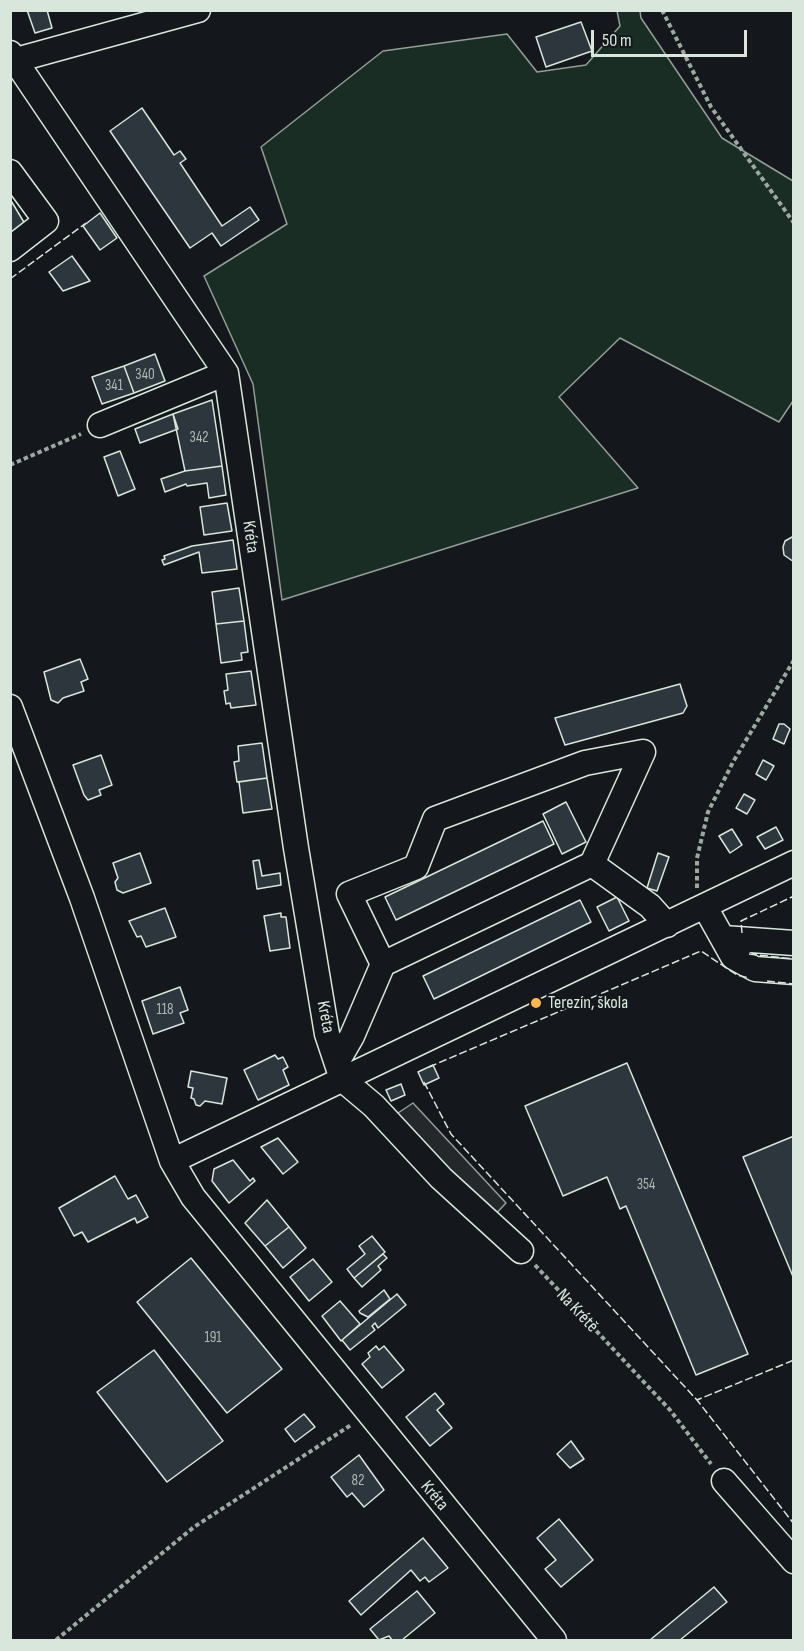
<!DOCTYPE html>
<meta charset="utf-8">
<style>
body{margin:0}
#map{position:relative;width:804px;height:1651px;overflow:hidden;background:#14181c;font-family:"Sofia Sans Condensed",sans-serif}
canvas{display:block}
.frame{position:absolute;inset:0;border:12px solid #d8e6dc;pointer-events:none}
.scale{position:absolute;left:591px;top:30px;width:156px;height:27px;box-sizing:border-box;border:3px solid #d8e6dc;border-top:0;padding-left:8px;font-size:18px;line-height:21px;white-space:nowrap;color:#d8e6dc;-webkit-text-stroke:4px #14181c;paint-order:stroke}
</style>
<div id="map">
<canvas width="804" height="1651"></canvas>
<div class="frame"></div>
<div class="scale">50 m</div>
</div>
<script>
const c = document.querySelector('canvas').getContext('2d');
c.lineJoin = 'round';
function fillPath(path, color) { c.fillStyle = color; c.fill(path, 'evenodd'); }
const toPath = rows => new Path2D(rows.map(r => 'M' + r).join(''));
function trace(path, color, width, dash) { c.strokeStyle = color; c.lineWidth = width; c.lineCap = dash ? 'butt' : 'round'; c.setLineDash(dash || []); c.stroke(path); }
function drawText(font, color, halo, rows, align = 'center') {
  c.font = font + ' "Sofia Sans Condensed",sans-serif'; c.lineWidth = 4.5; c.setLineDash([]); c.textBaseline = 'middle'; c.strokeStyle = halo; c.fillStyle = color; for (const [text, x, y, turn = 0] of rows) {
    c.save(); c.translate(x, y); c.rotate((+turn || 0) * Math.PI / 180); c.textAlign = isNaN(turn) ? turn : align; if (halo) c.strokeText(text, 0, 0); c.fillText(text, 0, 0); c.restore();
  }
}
const green = toPath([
 [617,11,640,11,641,18,722,138,793,181,793,401,779,422,620,338,559,397,638,488,282,600,253,384,204,276,287,224,261,147,383,51,507,34,537,72,586,65,620,26,617,11]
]);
const parking = toPath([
 [413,1103,506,1203,492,1218,392,1117,413,1103]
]);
const building = toPath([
 [27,10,47,10,52,28,35,33,27,10],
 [581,22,592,51,546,67,536,37,581,22],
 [142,108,174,155,180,151,186,159,180,163,222,226,250,207,259,220,221,246,212,233,190,248,110,131,142,108],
 [10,199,25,224,10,233,10,199],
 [100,213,117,238,100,250,83,226,100,213],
 [72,256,90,281,63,291,49,272,72,256],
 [155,354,165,381,134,393,124,366,155,354],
 [124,366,134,393,102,404,92,377,124,366],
 [212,400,222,466,185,471,173,414,212,400],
 [173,414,178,429,140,443,135,429,173,414],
 [120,451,135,489,118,496,104,457,120,451],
 [222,466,226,495,209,498,207,483,187,486,186,484,165,492,161,479,185,471,222,466],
 [227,503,232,531,204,535,200,507,227,503],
 [794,536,794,562,784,555,783,547,785,541,794,536],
 [233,540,237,569,202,573,199,552,164,565,162,560,165,559,164,556,192,546,233,540],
 [239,588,244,621,216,624,212,592,239,588],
 [244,621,248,652,241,653,242,660,221,663,216,624,244,621],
 [80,659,88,679,81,682,84,691,63,698,58,703,51,700,44,672,80,659],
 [251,671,256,705,231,708,230,703,226,704,224,691,228,690,226,674,251,671],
 [680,684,687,706,683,713,565,745,555,718,680,684],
 [779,724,784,724,790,729,784,744,773,739,779,724],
 [262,743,267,778,237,782,234,762,239,761,238,746,262,743],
 [101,755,112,785,99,790,101,795,88,800,84,795,73,765,101,755],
 [763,760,774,766,766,780,756,774,763,760],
 [267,778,272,809,243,813,239,782,267,778],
 [744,794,755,800,747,814,736,808,744,794],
 [566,802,586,842,562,854,543,814,566,802],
 [543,821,554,844,396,920,385,897,543,821],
 [776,827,783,840,765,849,757,837,776,827],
 [732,829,742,845,730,853,719,836,732,829],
 [140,853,151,883,123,893,117,890,115,882,118,878,113,863,140,853],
 [658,853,669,857,657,891,647,888,658,853],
 [259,860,262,876,280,873,281,885,257,889,253,861,259,860],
 [617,897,629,921,609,931,597,907,617,897],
 [580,900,591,922,434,999,423,976,580,900],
 [165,908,176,937,146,947,141,936,137,937,129,921,165,908],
 [281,913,281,917,286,917,290,948,270,951,264,916,281,913],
 [180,987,188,1010,180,1013,184,1023,153,1034,142,1001,180,987],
 [275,1055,278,1059,283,1057,288,1067,283,1070,289,1085,258,1100,244,1070,275,1055],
 [627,1063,748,1354,696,1375,626,1206,620,1209,607,1177,563,1196,525,1106,627,1063],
 [433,1065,439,1078,424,1085,418,1072,433,1065],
 [191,1071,227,1078,222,1104,205,1101,200,1106,196,1105,194,1099,191,1098,193,1088,188,1087,191,1071],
 [401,1084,405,1095,391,1101,386,1090,401,1084],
 [794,1136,794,1279,743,1157,794,1136],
 [278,1138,298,1162,283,1174,261,1147,278,1138],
 [233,1160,250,1181,253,1178,255,1181,229,1203,212,1181,214,1169,233,1160],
 [115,1176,128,1199,136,1195,148,1217,137,1223,135,1218,88,1242,82,1232,74,1236,59,1208,115,1176],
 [267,1200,289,1227,265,1246,245,1223,267,1200],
 [289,1227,306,1248,283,1268,265,1246,289,1227],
 [372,1236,385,1252,354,1278,347,1269,365,1254,359,1246,372,1236],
 [383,1254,387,1258,378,1266,381,1270,362,1287,354,1278,383,1254],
 [191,1258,282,1369,227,1413,137,1302,191,1258],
 [313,1259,332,1282,309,1301,290,1277,313,1259],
 [384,1290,390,1299,368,1317,360,1313,359,1311,384,1290],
 [397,1294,406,1305,378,1328,375,1323,372,1326,375,1330,350,1350,342,1340,397,1294],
 [340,1301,360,1324,341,1341,322,1316,340,1301],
 [376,1346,379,1350,384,1346,404,1370,382,1388,362,1364,370,1357,368,1353,376,1346],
 [154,1350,223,1441,167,1482,97,1392,154,1350],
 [435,1393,444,1404,437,1410,452,1428,430,1446,406,1417,435,1393],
 [304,1414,315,1427,295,1442,285,1429,304,1414],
 [571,1441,584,1459,570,1468,557,1454,571,1441],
 [359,1455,384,1490,364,1507,352,1493,347,1497,331,1477,359,1455],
 [559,1519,593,1560,561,1587,545,1569,556,1560,537,1538,559,1519],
 [423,1538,448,1568,429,1582,425,1577,420,1581,411,1570,361,1615,349,1601,423,1538],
 [714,1587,727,1602,680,1640,650,1640,714,1587],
 [417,1591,435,1613,402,1640,392,1640,389,1636,379,1640,370,1629,417,1591]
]);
const path = toPath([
 [662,10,711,107,794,223],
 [10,465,81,434],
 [697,888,697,858,708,812,733,762,794,660],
 [535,1265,670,1410,711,1464],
 [56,1640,194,1527,351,1425]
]);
const minor = toPath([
 [10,53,226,373,296,848,327,1034,342,1079,374,1106,441,1178,521,1251],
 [16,60,198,10],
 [10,172,46,221,10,249],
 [100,425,226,373],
 [10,707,82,898,172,1161,193,1197,554,1640],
 [705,907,733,957,755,969,794,972],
 [723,938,794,943],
 [383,964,349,894,416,867,435,819,585,763,643,752,592,864],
 [337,1062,352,1036,383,964,592,864,650,906,667,925],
 [172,1161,794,863],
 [724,1481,794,1561]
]);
const fence = toPath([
 [10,279,86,223],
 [742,933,741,921,794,896],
 [749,954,794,959],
 [767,981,794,984],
 [429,1067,701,951,737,975,749,978],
 [424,1082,451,1134,697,1400,794,1360],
 [699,1399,697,1400,794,1524]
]);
const markers = [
 [536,1003,6,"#ffb74d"]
];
const numberNames = [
 ["340",145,375],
 ["341",114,386],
 ["342",199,438],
 ["118",165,1010],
 ["354",646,1185],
 ["191",213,1338],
 ["82",358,1481]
];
const streetNames = [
 ["Kréta",250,537,82],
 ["Kréta",325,1017,79],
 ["Na Krétě",577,1311,47],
 ["Kréta",434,1496,50]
];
const poiNames = [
 ["Terezín, škola",548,1003]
];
fillPath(green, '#1a2d24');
trace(green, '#939e99', 1.5);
fillPath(parking, '#24282b');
trace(parking, '#939e99', 1.5);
fillPath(building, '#2c363c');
trace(building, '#d8e6dc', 1.5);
trace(minor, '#d8e6dc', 27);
trace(path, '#9da8a2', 4, [4.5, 3]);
trace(minor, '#14181c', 24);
trace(fence, '#d8e6dc', 1.5, [8, 3]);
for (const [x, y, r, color] of markers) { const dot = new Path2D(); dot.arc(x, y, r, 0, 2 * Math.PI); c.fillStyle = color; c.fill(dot); trace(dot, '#14181c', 2); }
drawText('15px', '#adbab4', null, numberNames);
drawText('18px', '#d8e6dc', '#14181c', streetNames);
drawText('18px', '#d8e6dc', '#14181c', poiNames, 'left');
</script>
